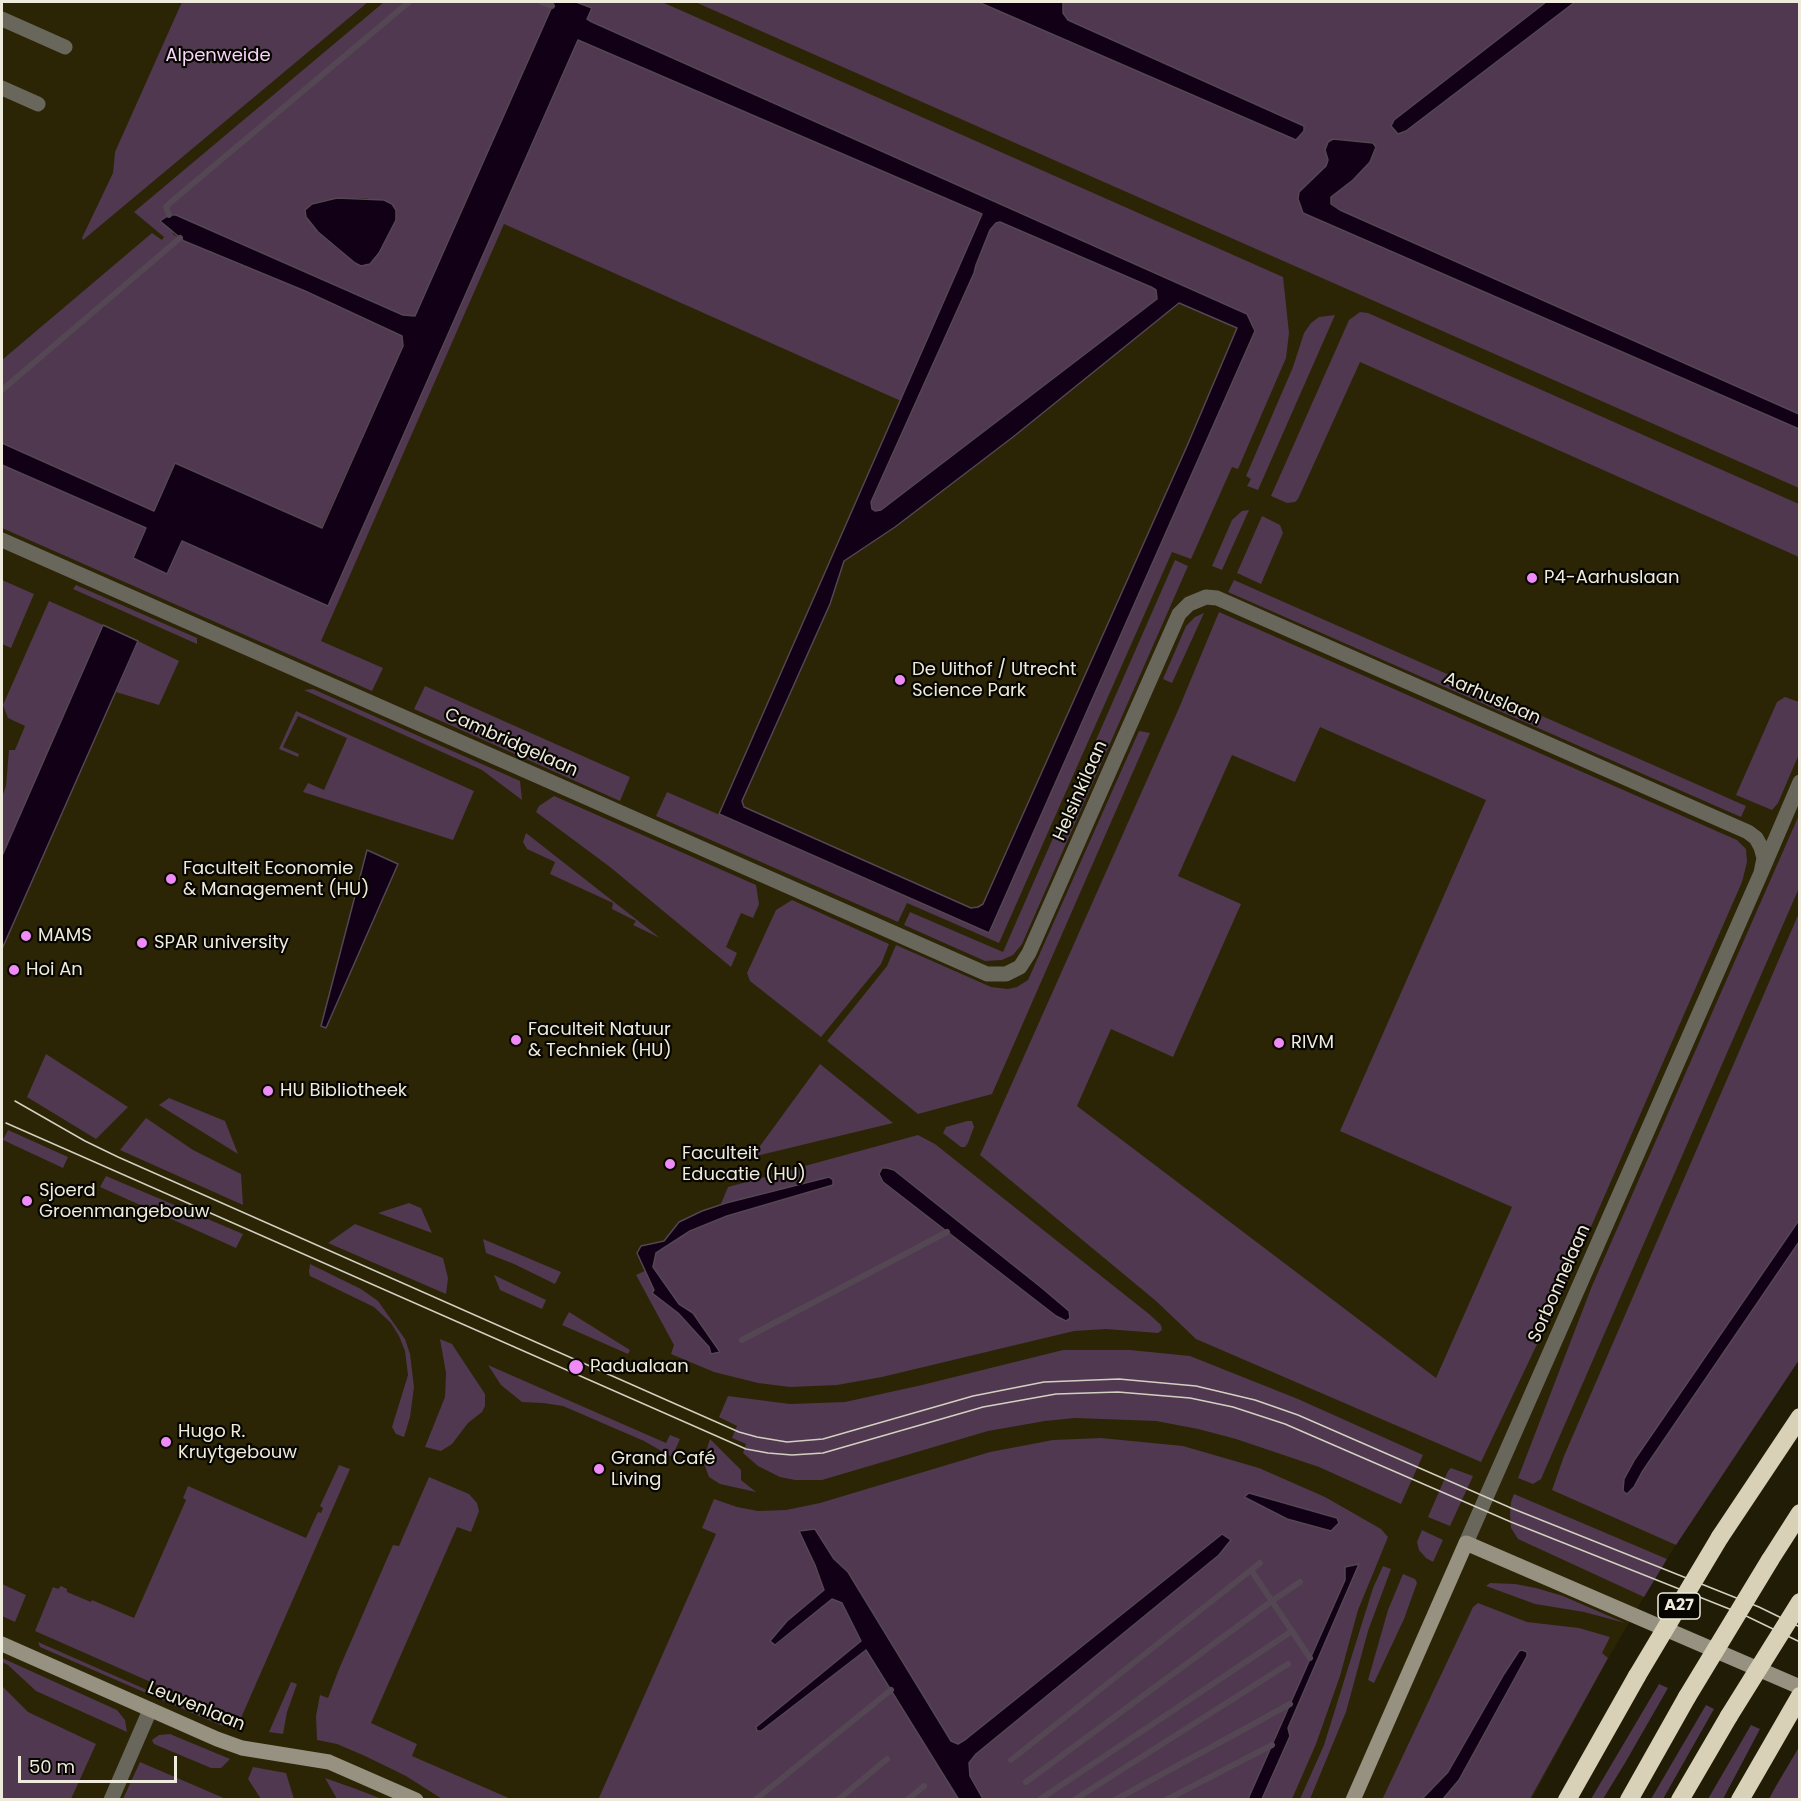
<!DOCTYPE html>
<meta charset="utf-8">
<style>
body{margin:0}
#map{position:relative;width:1801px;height:1801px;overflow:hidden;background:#211c06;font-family:Poppins,sans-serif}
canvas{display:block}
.frame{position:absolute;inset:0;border:3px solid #eeebdd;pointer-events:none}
.scale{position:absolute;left:18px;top:1756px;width:159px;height:27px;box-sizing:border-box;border:3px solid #eeebdd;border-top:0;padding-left:8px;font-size:18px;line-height:21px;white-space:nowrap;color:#eeebdd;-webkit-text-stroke:4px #080601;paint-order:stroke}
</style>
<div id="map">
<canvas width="1801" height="1801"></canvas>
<div class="frame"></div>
<div class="scale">50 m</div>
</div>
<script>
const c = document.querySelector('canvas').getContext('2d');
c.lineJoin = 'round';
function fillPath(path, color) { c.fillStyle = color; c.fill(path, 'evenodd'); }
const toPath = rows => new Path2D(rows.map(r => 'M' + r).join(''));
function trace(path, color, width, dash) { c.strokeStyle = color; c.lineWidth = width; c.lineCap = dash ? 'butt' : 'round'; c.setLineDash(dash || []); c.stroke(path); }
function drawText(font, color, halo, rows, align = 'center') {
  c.font = font + ' Poppins,sans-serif'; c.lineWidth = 4.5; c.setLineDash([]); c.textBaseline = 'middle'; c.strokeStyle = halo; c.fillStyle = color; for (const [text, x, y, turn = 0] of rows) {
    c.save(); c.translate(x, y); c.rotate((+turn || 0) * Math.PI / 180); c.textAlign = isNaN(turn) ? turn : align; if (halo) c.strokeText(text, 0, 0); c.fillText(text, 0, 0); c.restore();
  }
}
const built = toPath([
 [2,2,1799,2,1799,1359,1689,1523,1644,1597,1606,1662,1532,1799,2,1800]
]);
const green = toPath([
 [182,2,368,2,83,240,82,238,113,173,115,152],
 [384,2,554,2,415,316,403,315,176,215,169,215,173,234,184,241,305,291,402,336,403,346,321,528,175,463,154,511,2,443,2,360,152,233,162,240,164,237,134,212],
 [337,198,368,198,361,266,336,248,312,204],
 [576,2,662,2,1283,277,1289,333,1286,358,1238,469,1232,467,1191,559,1172,552,999,943,907,903,898,922,656,816,667,792,989,932,1255,330,1247,314,592,22,587,19,592,8],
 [695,2,978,2,1296,140,1304,131,1068,20,1063,13,1062,4,1063,2,1799,2,1799,414,1340,210,1331,204,1331,197,1336,192,1363,142,1333,139,1328,142,1325,150,1328,160,1326,166,1306,185,1303,213,1799,429,1799,488],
 [578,40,983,214,901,401,504,224,321,641,383,668,372,691,2,528,2,465,147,528,133,558,167,574,181,541,328,606],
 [996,223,1005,223,1151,287,1156,290,1158,295,1157,299,881,510,875,511,872,509,871,502,974,273,976,265,990,230],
 [1360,312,1368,313,1799,504,1799,557,1360,362,1298,499,1295,502,1287,503,1271,496,1349,320],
 [1335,315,1258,490,1247,486,1251,479,1246,476,1293,367,1304,333,1311,323,1319,317],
 [1249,510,1222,570,1212,566,1232,520,1242,511],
 [1262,516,1280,525,1283,533,1261,584,1237,573],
 [1175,560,1188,566,1022,944,1013,955,1002,960,985,961,904,925,910,912,1003,952],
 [2,580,34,594,11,648,2,644],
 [1234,580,1746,806,1741,817,1228,592],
 [76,585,197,638,197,644,73,589],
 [49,601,103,625,2,856,2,797,6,786,9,750,15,750,25,726,8,718,3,705],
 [1219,612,1737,840,1746,849,1747,862,1742,882,1569,1277,1481,1462,1196,1339,1156,1301,980,1155,1179,708],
 [1320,727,1486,800,1340,1131,1512,1207,1436,1378,1077,1106,1111,1029,1173,1057,1241,904,1178,876,1232,755,1295,782],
 [1204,613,1172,683,1163,679,1186,626,1195,617],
 [138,641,179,661,159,705,116,692],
 [425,686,630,777,620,801,414,709],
 [313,689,520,781,522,800,482,770,304,690],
 [1785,697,1799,702,1799,754,1778,803,1772,810,1736,795,1777,702],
 [296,711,474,791,453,840,303,792,308,783,324,790,347,738,298,716,283,747,299,754,298,757,279,749],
 [1139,731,1150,733,992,1094,918,1114,827,1041,887,966,896,945,991,987,1008,989,1017,987,1028,980],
 [554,796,756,885,759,904,753,918,741,913,726,947,737,953,731,967,610,867,536,812,539,806],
 [1799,815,1799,888,1541,1479,1533,1484,1518,1478,1592,1286],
 [526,833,660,938,633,925,636,921,612,909,613,903,550,874,555,862,527,849,523,842],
 [792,900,889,944,881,964,821,1037,750,981,747,973,776,910],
 [1799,913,1799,1220,1635,1459,1634,1487,1642,1472,1799,1242,1799,1360,1676,1545,1552,1490,1564,1456],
 [46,1054,128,1107,96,1139,27,1097],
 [820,1064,893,1123,752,1157],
 [169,1098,225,1121,238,1154,159,1105],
 [146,1118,193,1150,241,1174,243,1205,120,1150],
 [967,1121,972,1121,974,1127,968,1143,965,1147,961,1147,943,1133,946,1127],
 [8,1130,68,1157,63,1168,3,1140],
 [918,1135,935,1144,1149,1314,1161,1325,1162,1330,1158,1333,1106,1329,1074,1331,882,1377,837,1385,790,1387,758,1383,714,1372,671,1354,674,1345,636,1275,653,1267,656,1253,666,1245,715,1218,728,1187],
 [106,1176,243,1234,236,1248,100,1187],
 [409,1203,421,1208,432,1233,378,1213],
 [355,1224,443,1258,448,1278,446,1294,328,1243],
 [483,1239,561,1272,555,1284,514,1264,486,1253],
 [310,1264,361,1289,378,1301,405,1339,410,1354,414,1387,410,1417,404,1437,396,1434,392,1427,408,1375,405,1351,399,1336,391,1323,374,1307,310,1276,309,1272],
 [494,1275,546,1300,542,1309,500,1290],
 [569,1312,630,1350,628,1354,562,1325],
 [440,1339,452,1344,485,1394,485,1406,482,1412,468,1423,452,1444,441,1451,425,1447,445,1397,446,1373],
 [1063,1350,1130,1350,1190,1356,1298,1399,1423,1455,1401,1504,1319,1467,1236,1439,1198,1429,1156,1421,1075,1418,1045,1421,988,1431,822,1480,795,1480,780,1477,758,1466,743,1453,746,1444,732,1438,737,1426,719,1417,728,1396,790,1404,845,1402,922,1385],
 [488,1365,666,1443,670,1435,680,1439,672,1457,644,1441,563,1406,543,1403,522,1402,501,1385],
 [1101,1438,1183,1446,1259,1468,1325,1497,1381,1529,1388,1537,1358,1610,1340,1676,1316,1744,1292,1799,1262,1799,1290,1736,1288,1728,1358,1565,1345,1567,1345,1580,1248,1799,983,1799,970,1776,969,1763,976,1754,1219,1555,1230,1541,966,1739,958,1744,951,1741,848,1572,834,1559,815,1529,799,1532,815,1565,824,1590,787,1621,776,1645,832,1599,842,1603,861,1641,756,1727,761,1731,866,1650,959,1799,598,1800,716,1534,702,1528,714,1499,737,1507,758,1511,786,1510,820,1503,990,1452,1053,1440],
 [710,1439,741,1470,741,1480,756,1492,720,1484,709,1477,703,1461],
 [339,1465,350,1469,241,1718,187,1698,35,1631,53,1587,58,1589,61,1586,67,1589,67,1592,91,1602,92,1600,134,1618,186,1500,183,1498,188,1486,306,1538,318,1512,321,1513,323,1508,320,1506],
 [1451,1468,1473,1476,1450,1526,1428,1517,1448,1471],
 [429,1477,469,1494,477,1503,479,1511,471,1532,457,1527,371,1723,417,1744,412,1756,511,1799,442,1799,406,1776,365,1756,337,1744,317,1740,316,1716,320,1695,328,1698,339,1669,393,1545,399,1546],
 [1514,1494,1667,1559,1644,1597,1518,1539,1511,1528,1510,1514,1511,1502],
 [1422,1530,1443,1540,1433,1562,1426,1558,1419,1550,1417,1542],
 [1383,1566,1391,1569,1368,1631,1346,1712,1310,1799,1300,1799,1324,1745,1373,1588],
 [1403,1574,1415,1579,1417,1583,1404,1619,1374,1683,1368,1680,1388,1610],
 [1490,1583,1515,1584,1536,1588,1563,1596,1625,1623,1584,1612,1535,1604,1486,1586],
 [2,1584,26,1595,15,1622,2,1616],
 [1478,1603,1527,1622,1579,1628,1610,1637,1602,1653,1608,1658,1530,1799,1382,1800,1473,1607],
 [38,1642,204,1715,241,1727,223,1726,206,1719,40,1647],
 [2,1658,117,1710,125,1720,127,1732,36,1691,8,1665,2,1662],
 [291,1682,297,1684,287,1712,283,1734,269,1732],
 [1659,1684,1668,1688,1625,1763,1603,1799,1591,1799],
 [2,1686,28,1712,96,1744,71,1799,2,1799],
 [1706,1705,1714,1709,1663,1799,1651,1799],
 [1751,1725,1760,1729,1723,1799,1708,1799],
 [170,1734,230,1759,221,1768,211,1768,154,1744,152,1740,159,1735],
 [1799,1747,1799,1799,1769,1799,1776,1786],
 [140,1762,226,1799,123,1799],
 [253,1767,286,1773,294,1799,261,1799,248,1779],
 [325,1778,356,1789,382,1799,337,1799]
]);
const water = toPath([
 [554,2,576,2,592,8,587,19,592,22,1247,314,1255,331,989,933,719,814,982,214,578,40,328,606,182,541,167,574,133,558,146,528,2,465,2,443,154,511,175,463,322,528,403,346,402,336,305,291,184,241,160,221,169,215,176,215,403,315,415,316,554,2],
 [1000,222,1151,287,1156,290,1157,299,881,510,875,511,872,509,871,502,974,273,976,265,990,230,996,223,1000,222],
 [1179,303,1237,328,1187,446,983,904,978,907,971,908,744,807,742,801,830,604,844,561,895,527,1013,437,1179,303],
 [978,2,1063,2,1063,13,1068,20,1304,126,1304,131,1296,140,978,2],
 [1546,2,1575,2,1406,131,1398,134,1391,126,1394,120,1546,2],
 [1333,139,1373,143,1376,147,1370,162,1353,180,1331,197,1331,204,1340,210,1799,414,1799,429,1303,213,1298,199,1299,192,1326,166,1328,160,1325,150,1328,142,1333,139],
 [337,198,384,200,392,204,396,210,396,220,379,253,370,264,361,266,355,263,318,232,306,217,305,210,312,204,337,198],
 [103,625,138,641,2,949,2,856,103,625],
 [367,850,398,864,326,1028,321,1026,367,850],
 [882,1168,887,1168,894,1170,1042,1288,1069,1311,1070,1318,1066,1321,1056,1316,883,1182,879,1174,882,1168],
 [829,1177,833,1180,833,1185,727,1216,690,1231,656,1253,653,1267,679,1304,693,1313,720,1352,711,1354,709,1347,678,1313,652,1293,654,1290,637,1253,641,1246,664,1241,679,1222,702,1211,726,1203,829,1177],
 [1799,1220,1799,1242,1642,1472,1634,1487,1627,1494,1623,1491,1624,1479,1635,1459,1799,1220],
 [1249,1493,1337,1518,1339,1523,1331,1531,1287,1519,1244,1497,1249,1493],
 [815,1529,834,1559,848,1572,951,1741,958,1744,966,1739,1222,1534,1231,1540,1219,1555,976,1754,969,1763,970,1776,983,1799,959,1800,866,1650,761,1731,757,1731,756,1727,861,1641,842,1603,832,1599,775,1645,770,1641,787,1621,824,1590,815,1565,799,1531,815,1529],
 [1359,1564,1288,1728,1290,1736,1262,1799,1248,1799,1345,1580,1345,1567,1359,1564],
 [1522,1650,1527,1652,1527,1656,1459,1780,1443,1799,1422,1799,1448,1772,1504,1674,1519,1651,1522,1650]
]);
const stream = toPath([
 [541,2,552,6],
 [169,215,166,207,171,202,409,2],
 [2,390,180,238],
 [742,1340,947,1232],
 [1251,1570,1310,1658],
 [1011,1760,1260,1563],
 [1026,1782,1272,1601,1300,1582],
 [755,1800,891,1690],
 [838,1800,887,1759],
 [907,1800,924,1786],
 [1039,1800,1292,1631],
 [1074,1800,1288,1664],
 [1115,1800,1290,1704],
 [1166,1800,1272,1745]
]);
const street = toPath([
 [2,19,65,47],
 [2,88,38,104],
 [2,540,987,974,1006,974,1020,967,1029,953,1179,614,1189,604,1206,597,1217,598,1748,832,1756,838,1761,847,1764,858,1761,873],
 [1466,1543,1761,873,1800,782],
 [111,1800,150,1710]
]);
const secondary = toPath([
 [2,1644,217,1739,242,1748,329,1762,416,1800],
 [1353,1800,1466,1543,1800,1687]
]);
const highway = toPath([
 [1720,1537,1800,1417],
 [1770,1560,1800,1513],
 [1567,1800,1637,1676],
 [1629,1800,1687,1697],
 [1680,1800,1729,1716],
 [1740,1800,1800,1696]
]);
const tram = toPath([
 [15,1101,85,1141,118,1157,671,1402,739,1432,757,1437,787,1442,823,1439,973,1396,1044,1382,1119,1379,1196,1386,1255,1400,1298,1415,1511,1508,1759,1607,1800,1627],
 [6,1123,746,1449,768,1453,792,1455,823,1453,983,1407,1056,1394,1118,1392,1190,1398,1233,1407,1285,1424,1511,1522,1742,1614,1800,1642]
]);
const highwayBridge = toPath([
 [1637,1676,1720,1537],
 [1687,1697,1770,1560],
 [1729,1716,1800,1602]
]);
const markers = [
 [1532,578,6,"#ef8bf7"],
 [900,680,6,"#ef8bf7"],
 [171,879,6,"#ef8bf7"],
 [26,936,6,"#ef8bf7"],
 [142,943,6,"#ef8bf7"],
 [14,970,6,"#ef8bf7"],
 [516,1040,6,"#ef8bf7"],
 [1279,1043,6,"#ef8bf7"],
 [268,1091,6,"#ef8bf7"],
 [670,1164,6,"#ef8bf7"],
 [27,1201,6,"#ef8bf7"],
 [576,1367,8,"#ef8bf7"],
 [166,1442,6,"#ef8bf7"],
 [599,1469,6,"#ef8bf7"]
];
const shields = [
 [1679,1606,42]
];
const shieldNames = [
 ["A27",1679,1606]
];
const parkNames = [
 ["Alpenweide",218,56]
];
const poiNames = [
 ["P4-Aarhuslaan",1544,578],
 ["De Uithof / Utrecht",912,670],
 ["Science Park",912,691],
 ["Faculteit Economie",183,869],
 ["& Management (HU)",183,890],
 ["MAMS",38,936],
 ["SPAR university",154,943],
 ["Hoi An",26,970],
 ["Faculteit Natuur",528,1030],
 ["& Techniek (HU)",528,1051],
 ["RIVM",1291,1043],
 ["HU Bibliotheek",280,1091],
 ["Faculteit",682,1154],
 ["Educatie (HU)",682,1175],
 ["Sjoerd",39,1191],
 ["Groenmangebouw",39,1212],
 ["Padualaan",590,1367],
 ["Hugo R.",178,1432],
 ["Kruytgebouw",178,1453],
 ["Grand Café",611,1459],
 ["Living",611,1480]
];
const streetNames = [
 ["Aarhuslaan",1492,699,24],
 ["Cambridgelaan",511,743,24],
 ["Helsinkilaan",1081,791,-66],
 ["Sorbonnelaan",1560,1284,-66],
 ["Leuvenlaan",196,1707,22]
];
fillPath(built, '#2b2405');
fillPath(green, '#4f3850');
fillPath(water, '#120016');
trace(water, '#544652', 1.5);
trace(stream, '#544652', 6);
trace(street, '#69665c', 15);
trace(secondary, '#969180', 15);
trace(highway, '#d8d1b7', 18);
trace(tram, '#d3d0c1', 1.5);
trace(highwayBridge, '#d8d1b7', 18);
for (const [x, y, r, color] of markers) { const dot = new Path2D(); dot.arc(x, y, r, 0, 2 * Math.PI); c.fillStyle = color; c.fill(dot); trace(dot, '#080601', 2); }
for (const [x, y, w] of shields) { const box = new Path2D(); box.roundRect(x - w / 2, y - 13, w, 26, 4.5); c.fillStyle = '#080601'; c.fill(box); trace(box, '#eeebdd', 1.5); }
drawText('bold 16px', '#eeebdd', null, shieldNames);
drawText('18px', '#f9d4fb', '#080601', parkNames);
drawText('18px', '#eeebdd', '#080601', poiNames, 'left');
drawText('18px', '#eeebdd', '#080601', streetNames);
</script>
